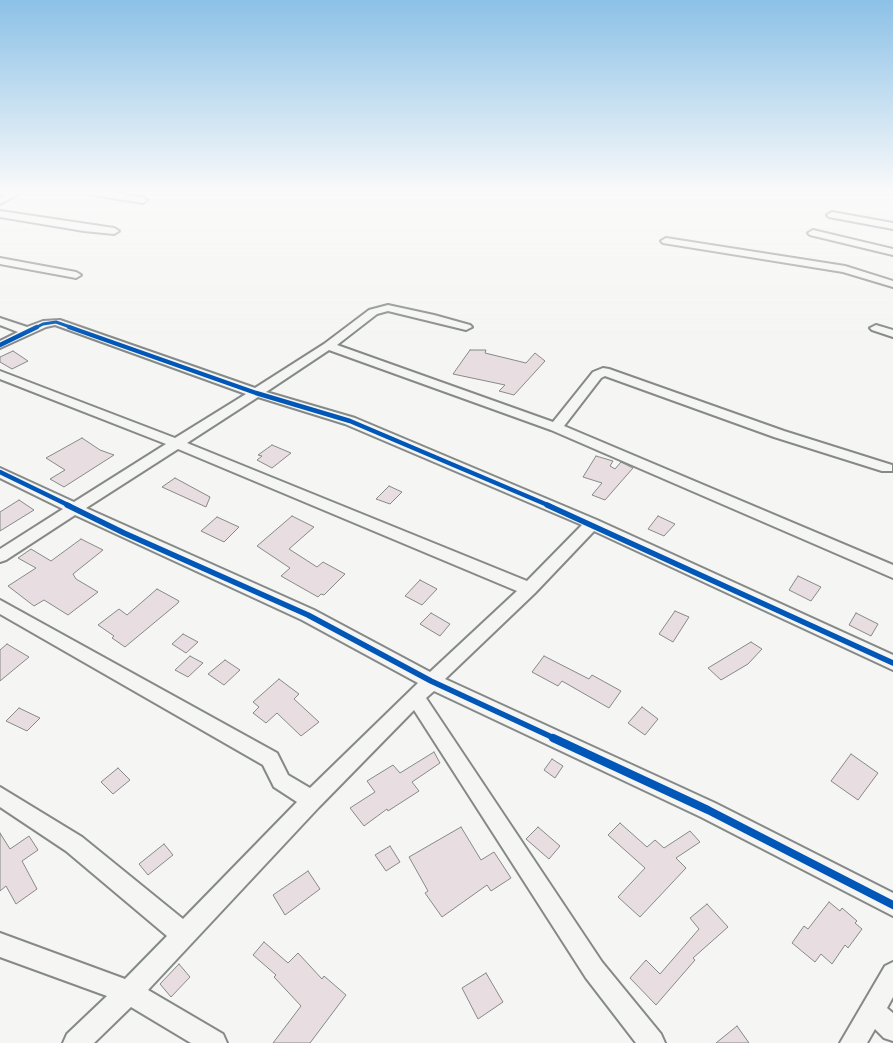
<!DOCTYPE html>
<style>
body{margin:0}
canvas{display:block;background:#f5f5f3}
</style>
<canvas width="893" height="1043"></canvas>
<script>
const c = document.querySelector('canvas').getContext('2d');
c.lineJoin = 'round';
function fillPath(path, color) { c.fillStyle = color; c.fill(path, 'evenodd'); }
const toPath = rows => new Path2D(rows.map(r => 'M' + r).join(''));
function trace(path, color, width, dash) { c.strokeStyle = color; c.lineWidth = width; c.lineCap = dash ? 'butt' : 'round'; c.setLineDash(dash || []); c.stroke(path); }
const building = toPath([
 [470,350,486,350,485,353,526,363,535,353,545,361,514,395,499,391,505,385,453,374,470,350],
 [13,351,28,361,12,369,0,362,0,357,13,351],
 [82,438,100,450,114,455,64,487,50,479,65,470,46,458,82,438],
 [272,445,291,453,272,468,257,460,262,456,258,455,272,445],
 [596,456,613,461,610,466,615,469,621,462,633,468,605,500,592,495,602,483,583,477,596,456],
 [175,478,210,497,206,507,162,487,175,478],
 [389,486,402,492,390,504,376,499,389,486],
 [19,500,34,510,0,531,0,512,19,500],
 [292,516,314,527,289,549,317,567,323,562,345,574,324,595,321,594,318,597,281,576,290,568,257,546,292,516],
 [658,516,675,524,664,536,648,529,658,516],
 [217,517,239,527,224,542,201,531,217,517],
 [81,539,103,550,73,574,76,579,98,592,68,615,44,600,34,606,8,586,36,568,18,558,31,549,51,561,81,539],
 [798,576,821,587,811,601,789,590,798,576],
 [420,580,437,589,422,605,405,596,420,580],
 [157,589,179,601,178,603,125,647,112,638,114,636,98,625,119,609,127,615,157,589],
 [675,611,689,617,673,642,659,634,675,611],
 [431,613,450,624,440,636,420,624,431,613],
 [856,613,878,624,871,636,849,625,856,613],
 [183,634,198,642,186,653,172,644,183,634],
 [751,642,762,649,748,664,721,680,708,668,751,642],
 [7,644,29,657,0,681,0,650,7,644],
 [190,656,203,663,188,677,175,670,190,656],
 [544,656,589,679,592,675,621,691,609,708,562,681,558,686,532,672,544,656],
 [225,660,240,670,224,685,208,674,225,660],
 [279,679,299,694,294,699,319,722,301,736,277,713,266,723,253,713,259,707,253,702,279,679],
 [642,707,658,719,645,735,628,723,642,707],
 [19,708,40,718,27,731,6,721,19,708],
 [434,752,440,763,412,782,419,791,388,811,387,809,364,826,350,808,375,792,367,781,393,765,400,773,434,752],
 [851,754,878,773,858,800,831,781,851,754],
 [552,759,563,766,555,778,544,770,552,759],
 [118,768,130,780,113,794,101,782,118,768],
 [620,823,647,847,655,840,664,848,690,831,700,842,676,858,686,868,640,917,618,897,645,868,608,835,620,823],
 [461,827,481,860,494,852,511,878,491,891,487,885,442,917,425,893,428,891,409,857,461,827],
 [538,827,560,846,549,859,526,839,538,827],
 [0,833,10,849,29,836,38,850,22,861,37,889,16,904,6,886,0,891,0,833],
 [164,844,173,855,148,875,139,864,164,844],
 [390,846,400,862,386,871,375,855,390,846],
 [308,871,320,889,285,915,273,895,308,871],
 [829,902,840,911,842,908,857,921,855,923,862,929,848,948,845,945,832,964,821,954,815,962,792,943,804,926,808,929,829,902],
 [707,904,728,927,693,958,695,960,656,1005,630,978,646,960,660,974,699,929,690,918,707,904],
 [264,942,288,963,298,953,322,979,324,976,346,995,310,1043,273,1043,301,1006,274,977,276,975,253,955,264,942],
 [179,964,190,977,171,997,160,984,179,964],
 [486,973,503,1002,478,1019,462,988,486,973],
 [737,1026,749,1043,716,1043,737,1026]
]);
const minor = toPath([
 [14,191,24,191,0,204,0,198,14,191],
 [83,191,102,191,143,197,147,200,143,203,87,194,83,191],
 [0,211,114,228,119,231,114,234,84,231,0,217,0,211],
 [832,212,893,223,893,229,829,217,827,215,832,212],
 [813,230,893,249,893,255,810,235,808,233,813,230],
 [666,238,845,266,893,281,893,287,843,272,663,243,661,241,666,238],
 [0,258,76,272,81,275,76,278,0,264,0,258],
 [388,305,434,315,470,325,472,327,466,330,388,311,377,314,337,345,553,422,593,372,603,368,609,369,784,431,892,465,892,471,882,471,774,437,605,376,601,378,564,426,893,565,893,578,551,430,329,350,266,392,355,418,597,520,893,655,893,670,594,531,535,593,445,679,715,803,893,893,893,916,701,817,434,691,426,698,602,962,661,1034,665,1043,636,1043,586,978,414,710,319,807,148,990,223,1034,227,1043,191,1043,131,1007,94,1043,63,1043,67,1034,107,996,0,957,0,933,125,979,167,936,66,851,0,807,0,787,82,837,183,919,297,802,274,787,263,765,0,614,0,600,277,753,288,775,310,788,418,683,302,620,75,515,6,560,0,562,0,549,63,509,0,478,0,468,74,502,166,444,0,379,0,371,175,438,246,394,55,325,46,327,0,348,0,341,18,332,0,325,0,318,27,327,43,321,60,320,255,388,324,344,369,310,388,305],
 [258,397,345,424,582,525,527,581,187,443,258,397],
 [178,449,517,591,430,672,314,610,86,508,178,449],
 [876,325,893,330,893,337,872,330,870,328,876,325],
 [893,962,893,997,887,1008,893,1013,893,1041,884,1038,875,1029,867,1043,840,1043,885,966,893,962]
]);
const cyclewayFar3 = toPath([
 [35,328,43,324,56,322,73,328]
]);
const cyclewayFar2 = toPath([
 [69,327,256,393,350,421,550,506],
 [0,345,37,327],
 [0,472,70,506]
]);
const cyclewayFar1 = toPath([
 [67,505,124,533,308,615,431,681,556,739],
 [547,505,893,663]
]);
const cycleway = toPath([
 [553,738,708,810,893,905]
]);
fillPath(building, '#e8dde1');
trace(building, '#858a88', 1);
trace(minor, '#858a88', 4);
fillPath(minor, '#f5f5f3');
trace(cyclewayFar3, '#0057b8', 3);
trace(cyclewayFar2, '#0057b8', 4.5);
trace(cyclewayFar1, '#0057b8', 5.5);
trace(cycleway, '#0057b8', 8);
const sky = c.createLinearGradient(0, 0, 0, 337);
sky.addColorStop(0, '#8cc1e7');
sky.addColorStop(0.57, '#fafafa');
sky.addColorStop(1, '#fafafa00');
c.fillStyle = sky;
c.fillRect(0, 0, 893, 337);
</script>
